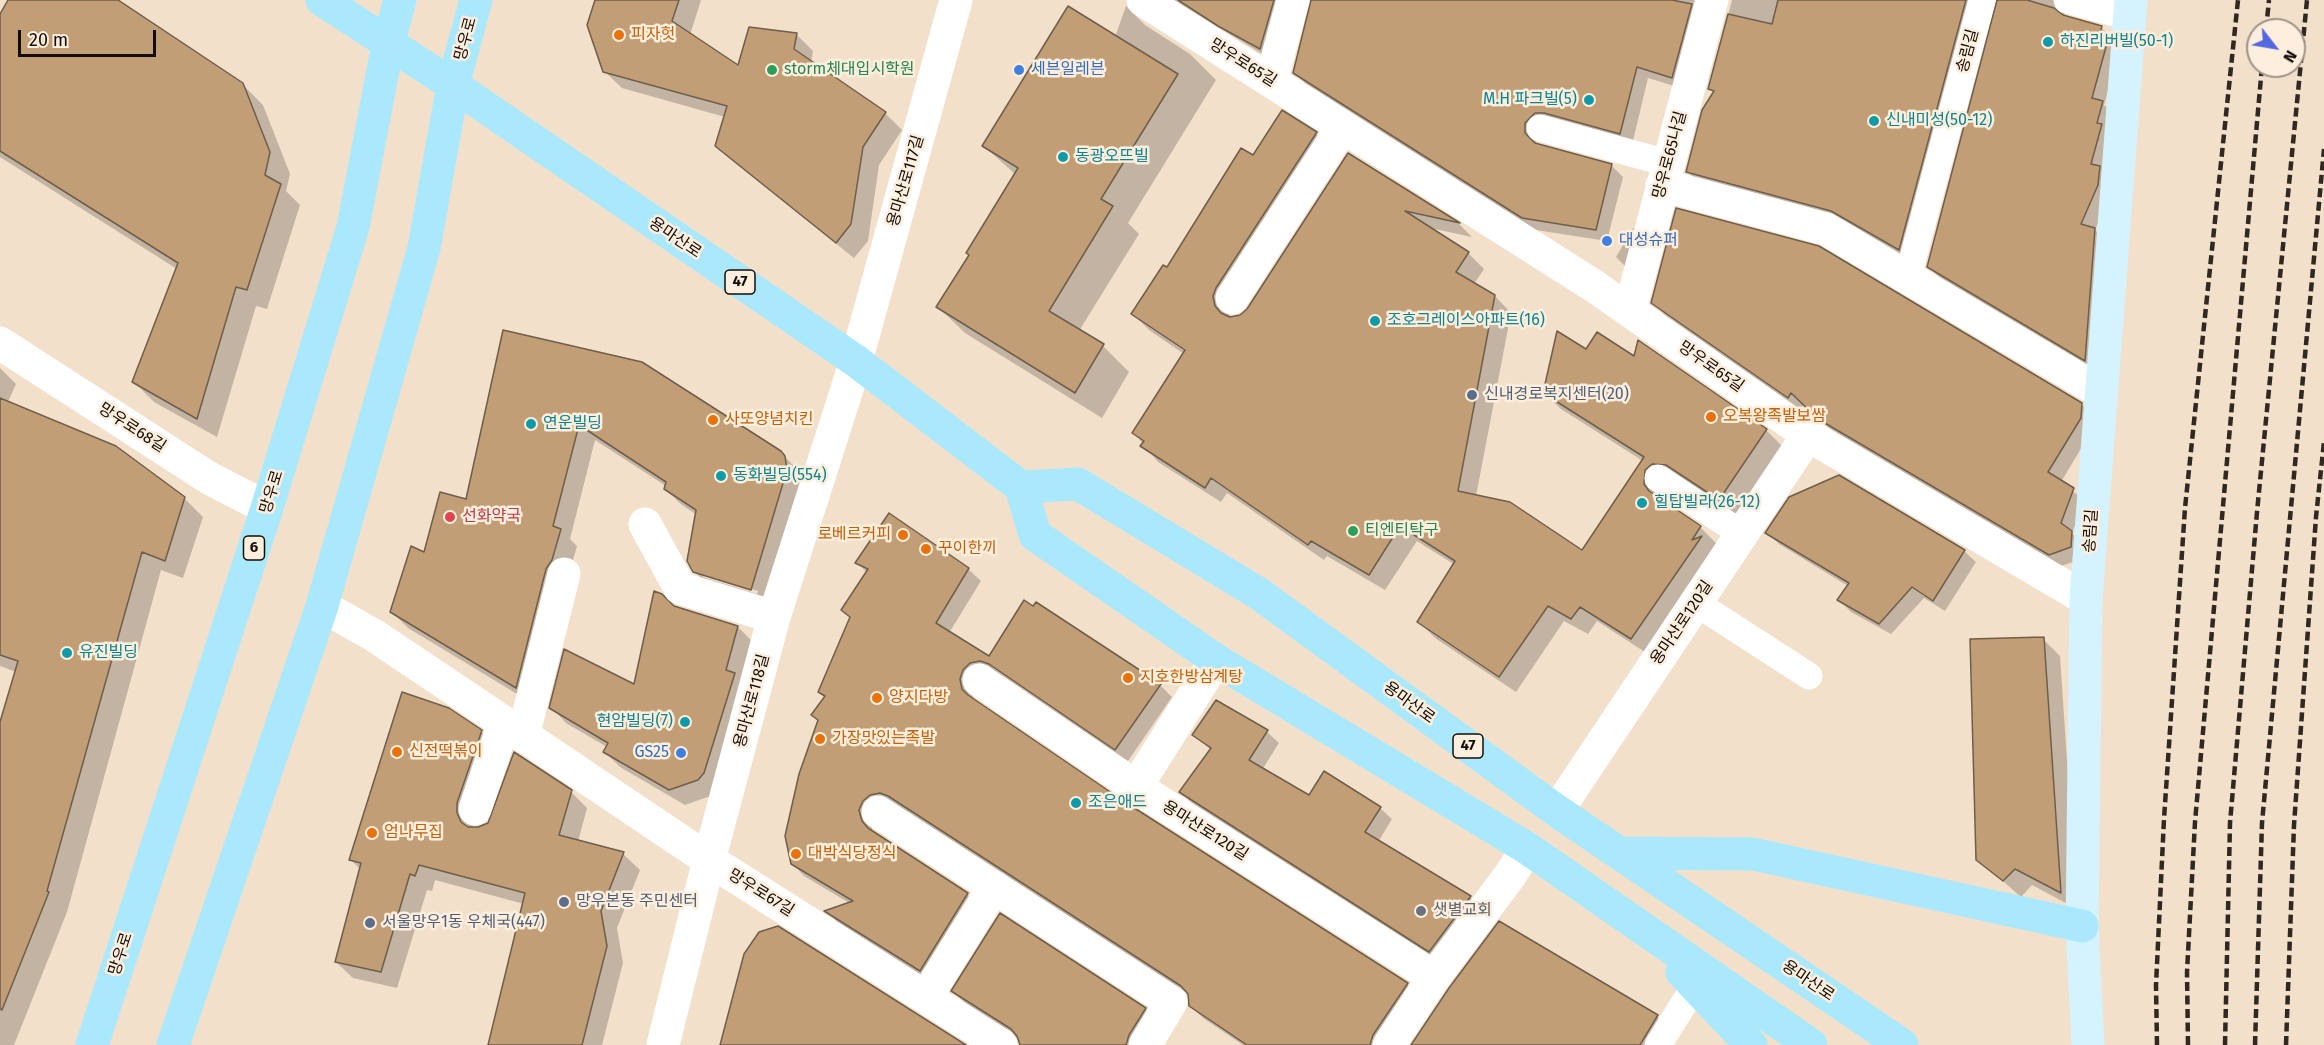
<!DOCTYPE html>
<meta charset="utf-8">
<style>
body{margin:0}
#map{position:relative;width:2324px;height:1045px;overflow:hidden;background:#f3e0cb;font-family:"Fira Sans",sans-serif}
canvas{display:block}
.north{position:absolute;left:2246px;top:18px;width:60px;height:60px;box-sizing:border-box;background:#fdeedd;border:2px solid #9f9487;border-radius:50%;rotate:121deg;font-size:16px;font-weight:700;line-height:24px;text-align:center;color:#130d07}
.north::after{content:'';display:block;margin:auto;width:21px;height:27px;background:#5668df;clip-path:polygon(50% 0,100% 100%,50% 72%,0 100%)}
.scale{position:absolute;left:18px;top:30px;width:138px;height:27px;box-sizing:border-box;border:3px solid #130d07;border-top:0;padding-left:8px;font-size:18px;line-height:21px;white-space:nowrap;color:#130d07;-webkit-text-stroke:4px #fdeedd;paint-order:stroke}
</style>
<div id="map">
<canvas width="2324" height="1045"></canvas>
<div class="north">N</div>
<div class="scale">20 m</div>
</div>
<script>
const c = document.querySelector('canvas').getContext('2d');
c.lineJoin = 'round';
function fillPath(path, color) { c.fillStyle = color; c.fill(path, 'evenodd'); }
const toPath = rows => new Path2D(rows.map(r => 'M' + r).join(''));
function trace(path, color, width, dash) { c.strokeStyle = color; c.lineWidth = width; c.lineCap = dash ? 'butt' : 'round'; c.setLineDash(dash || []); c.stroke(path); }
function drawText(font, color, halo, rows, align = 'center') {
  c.font = font + ' "Fira Sans","Noto Sans KR",sans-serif'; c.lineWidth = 5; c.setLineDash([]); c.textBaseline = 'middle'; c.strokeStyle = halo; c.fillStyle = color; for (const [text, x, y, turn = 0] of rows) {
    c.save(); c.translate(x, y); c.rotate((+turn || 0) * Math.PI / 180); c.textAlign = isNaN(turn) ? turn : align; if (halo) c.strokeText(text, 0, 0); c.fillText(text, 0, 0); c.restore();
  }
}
const shadow = toPath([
 [10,0,115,0,242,84,263,105,290,174,286,191,300,205,267,309,256,306,217,437,154,402,134,382,177,269,0,157,0,18],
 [596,0,701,0,690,35,739,67,796,34,813,51,811,63,885,113,902,130,879,165,868,241,854,258,734,162,717,145,725,117,622,88,604,71],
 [1174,0,1291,0,1272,60],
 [1313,0,1709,0,1684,89,1648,78,1632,145,1536,135,1536,145,1612,166,1623,177,1607,241,1536,230,1306,84,1294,72],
 [1732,0,1986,0,1910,261,1699,183,1688,172,1714,93,1710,88],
 [1999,0,2069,0,2063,9,2065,16,2101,27,2120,49,2104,105,2114,114,2110,197,2095,230,2106,241,2096,371,1940,278,1928,266],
 [1126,6,1145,25,1190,54,1216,80,1128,223,1139,234,1079,331,1103,346,1129,372,1102,418,965,333,938,307,1016,175,984,146,1115,37],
 [1316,134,1332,150,1229,313,1230,318,1241,316,1249,309,1349,155,1459,224,1472,237,1430,228,1468,253,1484,269,1474,284,1495,296,1511,313,1476,496,1582,552,1643,461,1561,409,1544,393,1587,351,1635,359,1639,342,1766,430,1782,446,1736,515,1660,486,1659,500,1700,527,1716,543,1648,654,1597,621,1588,634,1564,621,1516,692,1435,638,1419,622,1455,565,1417,541,1385,590,1327,556,1324,560,1227,493,1221,502,1158,462,1134,433,1184,354,1149,330,1133,314,1254,157],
 [1633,228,1644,239,1627,268,1616,257],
 [1653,303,2081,404,2093,416,2092,430,2061,482,2085,501,2072,533,2083,544,2082,559,2061,566,1832,431,1804,404,1800,409,1665,315],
 [504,332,780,452,797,469,800,474,802,487,767,605,711,588,694,571,697,515,682,505,665,489,666,486,595,440,570,539,577,546,532,703,408,628,392,612,425,554,467,501],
 [703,574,758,591,757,594,703,577],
 [0,368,16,384,8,402,184,498,203,517,183,578,161,570,67,912,14,1045,0,1045,0,728,16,672,0,666],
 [889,515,968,569,981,581,949,633,989,658,1160,685,1172,697,1128,761,1003,676,993,673,972,692,974,701,1125,804,1407,984,1419,996,1386,1045,1243,1045,1203,1018,1190,1006,1189,994,901,808,871,823,873,833,967,894,979,906,932,982,838,923,827,911,851,904,804,876,792,863,826,697,820,691,851,618,867,573,857,562],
 [1767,533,1964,551,1976,562,1945,611,1924,598,1891,634,1851,612,1839,600,1848,586,1779,544],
 [674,607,738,627,753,642,713,795,685,805,620,767,605,752,607,747,566,723,551,707,635,686],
 [2043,639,2060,656,2077,909,2032,885,2021,897,1978,859],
 [1216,702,1267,732,1279,743,1262,770,1309,798,1380,808,1392,819,1378,842,1470,897,1482,909,1442,963,1192,803,1181,792,1211,750,1194,735],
 [481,731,497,748,473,820,473,828,478,829,571,792,587,808,578,842,623,854,640,870,617,928,623,963,602,1045,489,1045,524,904,435,880,432,891,427,890,397,988,353,978,336,962,361,870,350,859],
 [953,991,1145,1009,1156,1021,1142,1045,1021,1045,1020,1040,965,1003],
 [1657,1017,1669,1029,1660,1045,1413,1045]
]);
const building = toPath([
 [8,0,118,0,243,83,270,152,265,175,281,184,247,290,236,287,197,419,132,382,178,263,0,151,0,14,8,0],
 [595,0,679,0,672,21,738,65,749,27,797,33,794,49,886,112,863,147,851,224,836,243,715,146,727,106,603,72,587,25,595,0],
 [1178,0,1274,0,1260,49,1218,26,1178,0],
 [1311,0,1672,0,1692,4,1672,78,1637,67,1620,134,1544,113,1535,113,1525,123,1525,133,1535,143,1612,164,1596,230,1522,218,1293,73,1311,0],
 [1778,0,1966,0,1899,250,1831,211,1686,172,1702,110,1714,91,1708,89,1728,14,1772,24,1778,0],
 [1997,0,2027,0,2054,8,2063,15,2102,26,2100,34,2109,36,2092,98,2103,101,2097,123,2102,124,2091,164,2100,166,2098,185,2081,224,2095,228,2085,361,1927,267,1997,0],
 [1068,6,1178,74,1101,199,1113,206,1049,311,1104,344,1075,393,936,307,969,255,966,253,1018,168,982,146,1068,6],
 [1282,110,1317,132,1216,288,1213,296,1215,306,1221,313,1230,317,1240,315,1247,309,1348,153,1460,223,1405,211,1469,252,1456,272,1495,295,1458,491,1510,502,1582,550,1644,457,1543,393,1557,331,1586,349,1597,332,1634,356,1638,340,1767,429,1719,500,1666,465,1652,464,1645,470,1644,484,1649,491,1701,526,1692,540,1702,536,1631,639,1580,607,1571,619,1548,606,1499,677,1417,622,1455,561,1400,526,1369,575,1311,541,1308,545,1211,478,1205,488,1140,446,1144,441,1132,433,1185,350,1131,314,1163,265,1167,267,1241,148,1253,155,1282,110],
 [1676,208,1819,246,2082,403,2081,418,2048,472,2074,488,2061,523,2072,531,2071,547,2049,555,1818,419,1791,393,1788,398,1651,303,1676,208],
 [503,330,642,362,781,451,785,456,787,470,751,590,693,572,687,561,696,510,664,489,666,482,579,425,553,526,561,529,552,560,546,569,516,688,390,612,411,546,424,552,440,492,466,499,503,330],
 [0,398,116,446,185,497,165,561,142,552,47,891,49,892,2,1010,0,1009,0,722,18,661,0,655,0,398],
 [1839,475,1965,550,1933,601,1912,587,1879,624,1837,600,1849,583,1765,533,1789,497,1839,475],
 [889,513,969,568,936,623,989,656,1024,600,1033,606,1036,602,1161,684,1115,750,989,664,980,661,970,663,963,670,960,679,962,689,968,695,1125,802,1408,983,1373,1035,1370,1045,1247,1045,1189,1006,1188,994,1181,986,888,796,880,793,870,795,863,801,859,810,862,821,868,828,968,893,920,971,824,911,853,901,791,864,785,836,799,774,818,720,811,715,825,696,818,692,850,617,841,610,868,569,855,563,889,513],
 [654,591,662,594,674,606,738,626,726,670,735,673,704,773,698,780,669,790,603,752,608,743,549,708,564,649,634,684,654,591],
 [2044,637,2061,893,2015,869,2003,881,1976,860,1970,639,2044,637],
 [402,692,449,708,482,730,457,803,457,813,461,822,468,827,478,827,488,823,514,752,572,790,559,835,624,852,601,911,607,946,582,1045,488,1045,525,893,419,865,415,876,410,874,381,972,335,962,361,863,349,860,402,692],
 [1216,700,1268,730,1249,760,1309,795,1324,771,1381,807,1365,832,1471,896,1429,952,1179,792,1211,748,1192,735,1216,700],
 [1000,913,1146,1008,1129,1035,1126,1045,1020,1045,1017,1036,1011,1029,951,991,1000,913],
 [1499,921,1658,1015,1640,1045,1411,1045,1449,988,1499,921],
 [778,926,966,1045,720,1045,744,954,759,932,778,926]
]);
const lane = toPath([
 [2067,0,2129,17],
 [1540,128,1667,163],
 [1908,276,1982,0],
 [1658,478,1742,534],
 [1696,603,1809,676],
 [1658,1045,1695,986]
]);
const street = toPath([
 [1143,0,1594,286,1808,435,2086,599],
 [1271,81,1293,0],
 [1662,185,1826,229,2101,392],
 [1232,298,1342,128],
 [1630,310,1712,0],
 [0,343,209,478,267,508],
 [645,524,680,588,774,617],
 [322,606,375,636,709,860,1001,1045],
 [979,680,1136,787,1434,977],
 [523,736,564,574],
 [1136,787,1216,660],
 [475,809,504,723],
 [1557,811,1808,435],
 [878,812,1171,1002,1145,1045],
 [926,997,994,887],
 [663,1045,709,860,774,617,856,361,956,0],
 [1389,1045,1434,977,1511,874,1527,848]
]);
const secondary = toPath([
 [2088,1045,2082,926,2086,599,2131,0]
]);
const primary = toPath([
 [322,0,453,85,856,361,1021,487,1035,535,1216,660,1527,848,1811,1045],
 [1021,487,1078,484,1258,593,1557,811,1902,1045],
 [1619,853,1753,854,2082,926],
 [1682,972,1751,1045],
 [92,1045,267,508,353,227,388,44,400,0],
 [173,1045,322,606,424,248,453,85,476,0]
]);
const rail = toPath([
 [2266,30,2269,0],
 [2157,1045,2156,985,2164,819,2185,508,2238,0],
 [2188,1045,2187,972,2195,822,2262,66],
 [2225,1045,2230,823,2257,512,2307,0],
 [2255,1045,2262,823,2324,149],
 [2286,1045,2294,825,2316,517,2324,442]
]);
const markers = [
 [619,35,6,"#e8710a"],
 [2048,42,6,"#0f9aa8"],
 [772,70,6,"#2e9e5b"],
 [1019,70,6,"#3f7fe0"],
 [1589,100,6,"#0f9aa8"],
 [1874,121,6,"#0f9aa8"],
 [1063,157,6,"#0f9aa8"],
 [1607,241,6,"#3f7fe0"],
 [1375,321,6,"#0f9aa8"],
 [1472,395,6,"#5c6f8a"],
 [1711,417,6,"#e8710a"],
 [713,420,6,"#e8710a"],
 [531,424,6,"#0f9aa8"],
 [721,476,6,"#0f9aa8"],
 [1642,503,6,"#0f9aa8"],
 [450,517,6,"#e0444e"],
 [1353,531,6,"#2e9e5b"],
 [903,535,6,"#e8710a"],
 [926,549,6,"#e8710a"],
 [67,653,6,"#0f9aa8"],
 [1128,678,6,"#e8710a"],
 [877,698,6,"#e8710a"],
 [685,722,6,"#0f9aa8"],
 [820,739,6,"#e8710a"],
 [397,752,6,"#e8710a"],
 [681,753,6,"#3f7fe0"],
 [1076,803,6,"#0f9aa8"],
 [372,833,6,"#e8710a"],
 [796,854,6,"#e8710a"],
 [564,902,6,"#5c6f8a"],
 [1421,911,6,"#6b7280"],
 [370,923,6,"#5c6f8a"]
];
const shields = [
 [740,282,30],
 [254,548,21],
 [1468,746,30]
];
const shieldNames = [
 ["47",740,282],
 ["6",254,548],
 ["47",1468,746]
];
const foodNames = [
 ["피자헛",631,35],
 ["오복왕족발보쌈",1723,417],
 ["사또양념치킨",725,420],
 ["로베르커피",891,535,"right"],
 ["꾸이한끼",938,549],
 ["지호한방삼계탕",1140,678],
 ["양지다방",889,698],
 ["가장맛있는족발",832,739],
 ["신전떡볶이",409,752],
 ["엄나무집",384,833],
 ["대박식당정식",808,854]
];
const streetNames = [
 ["망우로",466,39,-75],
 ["송림길",1968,51,-75],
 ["망우로65길",1243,63,32],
 ["망우로65나길",1670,155,-75],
 ["용마산로117길",906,181,-74],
 ["용마산로",675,238,34],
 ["망우로65길",1711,367,35],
 ["망우로68길",132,428,33],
 ["망우로",272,492,-73],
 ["송림길",2091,531,-86],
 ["용마산로120길",1682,623,-56],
 ["용마산로118길",752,701,-75],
 ["용마산로",1409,703,36],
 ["용마산로120길",1205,831,32],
 ["망우로67길",761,893,32],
 ["망우로",121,954,-72],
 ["용마산로",1808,981,34]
];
const cultureNames = [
 ["하진리버빌(50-1)",2060,42],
 ["M.H 파크빌(5)",1577,100,"right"],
 ["신내미성(50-12)",1886,121],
 ["동광오뜨빌",1075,157],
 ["조호그레이스아파트(16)",1387,321],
 ["연운빌딩",543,424],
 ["동화빌딩(554)",733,476],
 ["힐탑빌라(26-12)",1654,503],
 ["유진빌딩",79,653],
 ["현암빌딩(7)",673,722,"right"],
 ["조은애드",1088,803]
];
const leisureNames = [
 ["storm체대입시학원",784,70],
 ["티엔티탁구",1365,531]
];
const shopNames = [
 ["세븐일레븐",1031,70],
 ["대성슈퍼",1619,241],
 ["GS25",669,753,"right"]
];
const serviceNames = [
 ["신내경로복지센터(20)",1484,395],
 ["망우본동 주민센터",576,902],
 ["서울망우1동 우체국(447)",382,923]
];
const healthNames = [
 ["선화약국",462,517]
];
const worshipNames = [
 ["샛별교회",1433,911]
];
fillPath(shadow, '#0003');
fillPath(building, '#c19e75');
trace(building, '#6e5e4c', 1.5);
trace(lane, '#fff', 27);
trace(street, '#fff', 33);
trace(secondary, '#d4f3fe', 33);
trace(primary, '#a9e8fd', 33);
trace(rail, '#302921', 4.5, [9, 4.5]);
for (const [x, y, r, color] of markers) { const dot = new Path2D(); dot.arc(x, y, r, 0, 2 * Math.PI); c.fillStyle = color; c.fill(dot); trace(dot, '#fdeedd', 2); }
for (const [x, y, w] of shields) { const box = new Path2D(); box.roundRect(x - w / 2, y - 12, w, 24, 4.5); c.fillStyle = '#fdeedd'; c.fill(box); trace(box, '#130d07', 1.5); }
drawText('bold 15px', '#130d07', null, shieldNames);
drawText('16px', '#c56008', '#fdeedd', foodNames, 'left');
drawText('16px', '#130d07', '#fdeedd', streetNames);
drawText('16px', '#0d838f', '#fdeedd', cultureNames, 'left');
drawText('16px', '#27864d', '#fdeedd', leisureNames, 'left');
drawText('16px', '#366cbe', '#fdeedd', shopNames, 'left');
drawText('16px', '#4e5e75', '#fdeedd', serviceNames, 'left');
drawText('16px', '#be3a42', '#fdeedd', healthNames, 'left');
drawText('16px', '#5b616d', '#fdeedd', worshipNames, 'left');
</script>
